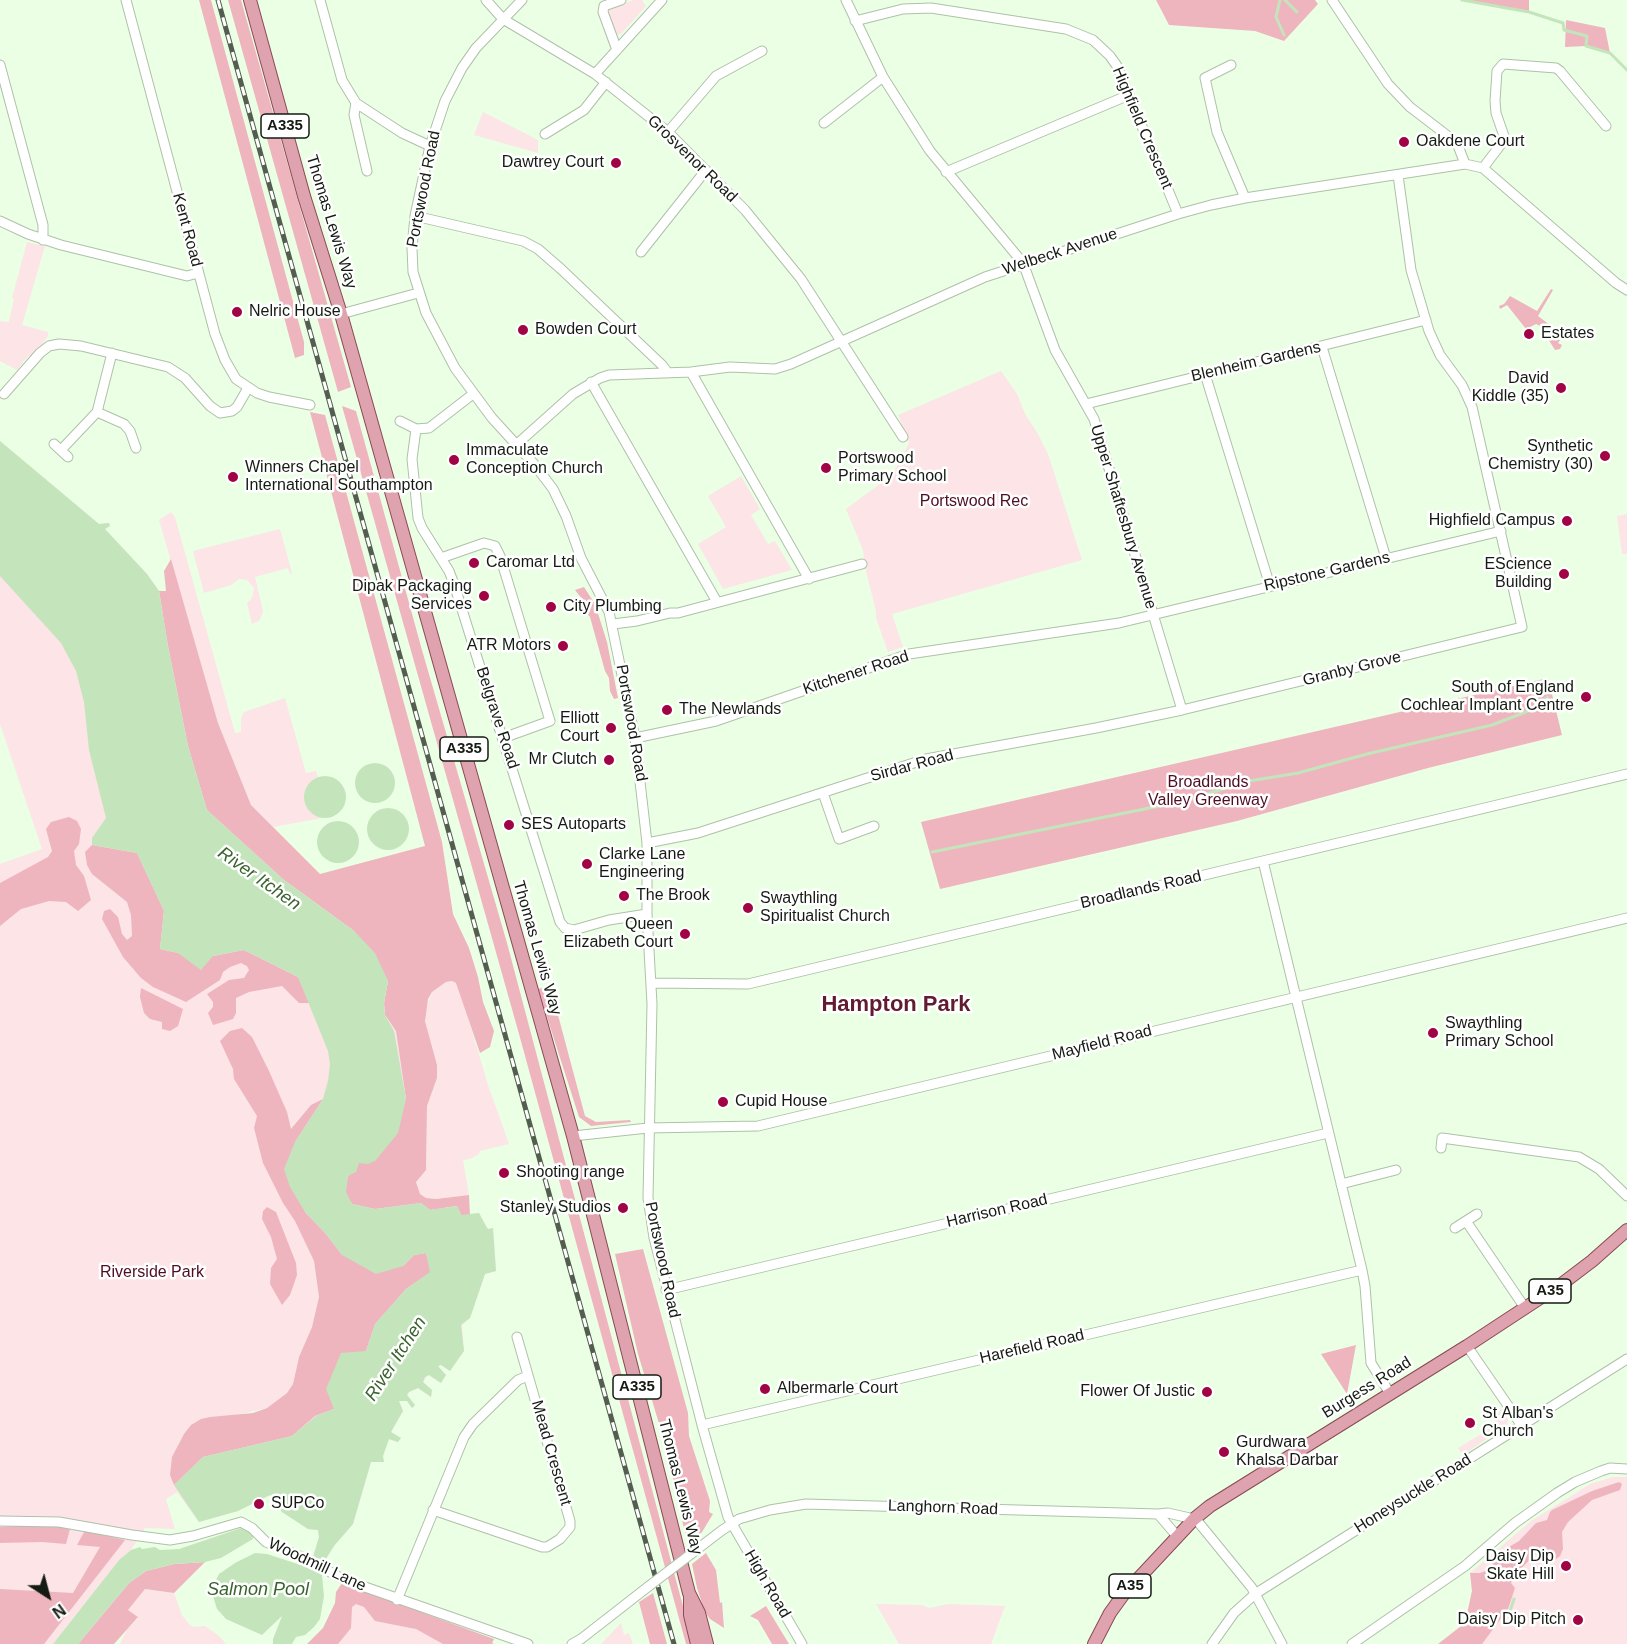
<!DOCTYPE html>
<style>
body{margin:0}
#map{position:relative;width:1627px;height:1644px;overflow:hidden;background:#ebffe5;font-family:Arial,sans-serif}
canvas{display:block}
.north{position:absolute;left:18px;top:1566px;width:60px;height:60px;-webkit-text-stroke:4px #fff;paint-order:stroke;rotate:144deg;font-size:16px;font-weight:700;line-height:24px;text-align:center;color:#141b12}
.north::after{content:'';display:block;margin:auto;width:21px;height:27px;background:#141b12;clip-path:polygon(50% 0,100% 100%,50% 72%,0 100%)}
</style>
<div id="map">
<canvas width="1627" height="1644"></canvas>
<div class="north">N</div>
</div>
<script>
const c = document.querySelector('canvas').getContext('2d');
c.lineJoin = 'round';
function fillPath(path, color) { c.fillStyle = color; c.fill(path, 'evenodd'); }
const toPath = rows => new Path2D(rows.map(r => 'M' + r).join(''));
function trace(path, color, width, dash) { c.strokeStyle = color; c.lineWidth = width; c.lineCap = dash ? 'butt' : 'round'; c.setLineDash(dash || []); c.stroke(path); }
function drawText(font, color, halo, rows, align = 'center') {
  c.font = font + ' Arial,sans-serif'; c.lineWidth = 5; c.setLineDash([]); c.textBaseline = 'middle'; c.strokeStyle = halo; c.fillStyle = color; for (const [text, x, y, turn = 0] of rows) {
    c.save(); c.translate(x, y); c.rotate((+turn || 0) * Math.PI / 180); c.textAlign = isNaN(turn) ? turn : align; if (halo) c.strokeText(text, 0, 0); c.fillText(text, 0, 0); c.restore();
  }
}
const green = toPath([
 [634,0,642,0,646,6,621,34,616,35,608,11,612,7],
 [483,112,538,140,538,153,474,135],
 [27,242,45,246,22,325,48,332,48,336,33,357,28,356,17,370,0,361,0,321,9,322,14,299,12,298],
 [1001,371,1017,394,1025,414,1038,434,1048,454,1082,560,892,614,903,647,888,652,876,618,876,611,865,567,863,550,846,509,893,474,909,443,898,415],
 [0,441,99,524,109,523,110,526,105,529,147,574,159,591,188,746,396,1031,406,1099,356,1172,461,1215,479,1213,486,1226,488,1229,493,1228,496,1271,485,1274,470,1318,462,1325,464,1351,450,1371,441,1365,438,1366,446,1375,441,1383,428,1375,423,1382,432,1390,431,1397,418,1388,409,1392,407,1395,415,1405,412,1408,407,1401,399,1401,403,1411,391,1432,401,1438,398,1442,389,1439,383,1456,384,1462,371,1462,353,1524,334,1546,324,1562,313,1557,319,1537,318,1530,308,1529,282,1512,270,1495,238,1511,199,1522,177,1492,166,1499,175,1529,145,1528,131,1550,119,1560,53,1644,0,1644,0,864,42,849,0,724],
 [296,1221,366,1351,266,1442,179,1443,191,1425,267,1408,287,1393,293,1384,299,1357,312,1327,319,1297,314,1261],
 [741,476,760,509,751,515,768,544,775,541,792,570,723,589,698,544,726,527,708,496],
 [171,512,175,517,235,733,241,732,241,718,244,712,285,698,306,773,316,771,318,777,313,779,317,815,322,818,273,827,251,805,218,723,159,520],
 [1627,514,1627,554,1622,554,1617,516],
 [280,529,292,573,290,574,288,568,255,577,263,611,260,620,252,624,247,603,252,598,254,588,247,580,239,579,231,585,204,593,193,551],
 [452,981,456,983,460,991,488,1085,509,1144,480,1151,479,1154,470,1159,463,1160,469,1195,436,1199,426,1198,420,1194,416,1181,426,1170,427,1106,437,1078,437,1065,425,1021,425,1010,432,992,446,982],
 [1501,1408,1508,1419,1507,1425,1463,1455,1458,1448,1494,1426,1492,1423,1496,1420,1494,1416,1499,1413],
 [1613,1477,1627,1477,1627,1644,1438,1644,1465,1623,1472,1591,1470,1573,1531,1521,1590,1484],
 [145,1589,174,1593,182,1615,188,1623,193,1627,205,1626,219,1636,226,1644,120,1644,128,1628,138,1618,128,1610],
 [336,1592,494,1639,492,1643,494,1644,313,1644,337,1614],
 [876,1604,922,1605,929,1608,949,1604,1005,1606,991,1644,899,1644],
 [621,1623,624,1635,629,1633,633,1644,601,1644]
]);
const forest = toPath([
 [199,0,211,0,304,342,304,355,295,358],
 [228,0,241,0,351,387,338,392],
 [1156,0,1315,0,1318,4,1284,41,1255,31,1169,25],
 [1462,0,1529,0,1529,12,1463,0],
 [1566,20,1605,28,1610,53,1586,46,1565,47],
 [1551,289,1553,290,1538,316,1550,325,1560,340,1558,343,1562,345,1560,349,1555,350,1540,326,1536,324,1526,329,1507,305,1500,309,1499,306,1504,304,1510,296,1537,311],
 [342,406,356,411,422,650,507,943,693,1644,686,1644,519,1034],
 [310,412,325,415,442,842,453,914,469,948,478,977,483,1002,494,1031,490,1047,480,1053,456,983,452,981,446,982,432,992,428,999,425,1021,437,1065,437,1078,427,1106,426,1170,416,1182,420,1194,426,1198,436,1199,469,1195,470,1215,461,1215,457,1206,430,1210,421,1203,375,1209,352,1204,345,1192,348,1176,406,1099,396,1031,385,1015,384,1003,388,981,354,931,284,880,207,810,188,746,168,646,159,591,166,591,164,571,171,559,218,723,251,805,320,874,425,846],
 [584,587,595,604,607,642,618,698,614,699,610,691,609,678,605,671,590,617,582,607,582,599,575,590],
 [1548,678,1562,735,1428,768,1237,821,940,889,921,822],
 [69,817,77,821,81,829,79,844,74,851,76,865,84,876,91,900,78,911,66,902,49,901,21,909,0,926,0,883,48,857,52,851,46,829,51,822],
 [92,845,137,853,164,911,160,949,178,953,213,956,244,950,298,977,310,1003,299,1003,282,986,249,992,236,998,236,1013,233,1019,213,1025,208,1013,213,1007,213,1002,207,994,229,980,244,978,249,970,247,966,241,963,230,967,223,972,220,980,186,1002,153,987,141,978,123,957,102,919,104,911,110,909,118,917,122,934,127,940,132,936,131,915,127,902,92,874,87,865,85,852],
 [550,985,585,1116,596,1122,630,1120,631,1122,591,1126,579,1117,538,989],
 [141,988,183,1009,178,1026,170,1031,162,1029,162,1022,150,1019,144,1013,140,997],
 [242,1028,252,1037,269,1071,287,1112,291,1129,311,1105,323,1099,295,1142,305,1212,326,1234,342,1255,403,1266,414,1255,426,1253,431,1272,406,1289,375,1324,366,1351,334,1409,315,1416,292,1436,203,1457,174,1485,170,1475,172,1457,184,1434,191,1425,201,1419,210,1417,253,1413,267,1408,287,1393,293,1384,299,1357,312,1327,319,1297,314,1261,295,1221,283,1203,263,1163,254,1128,257,1116,234,1079,233,1069,220,1041,230,1031],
 [267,1207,276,1212,296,1263,297,1275,290,1295,282,1305,270,1284,271,1268,277,1259,271,1237,262,1219,263,1211],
 [643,1249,688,1413,689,1436,710,1501,709,1512,713,1514,702,1532,689,1546,684,1529,667,1450,638,1354,615,1254],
 [1356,1345,1347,1394,1321,1354],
 [1619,1482,1622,1484,1620,1490,1592,1500,1568,1522,1562,1532,1563,1549,1560,1556,1555,1560,1538,1551,1514,1576,1511,1583,1515,1588,1508,1609,1482,1644,1438,1644,1465,1623,1472,1591,1470,1573,1480,1573,1488,1570,1499,1555,1509,1547,1519,1541,1536,1523,1547,1520,1550,1512,1552,1510,1592,1491],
 [39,1525,69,1527,70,1529,66,1544,42,1542,0,1543,0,1527],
 [86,1531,125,1540,44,1644,0,1644,0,1589,73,1593,100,1547,77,1545,84,1532],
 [706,1553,716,1570,720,1603,722,1602,724,1628,710,1619,705,1612,697,1588,692,1564],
 [205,1562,174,1593,145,1589,128,1610,138,1617,114,1644,78,1644,129,1583,146,1571,174,1564],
 [342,1583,494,1639,492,1643,494,1644,443,1644,416,1629,375,1621,364,1607,356,1604,352,1607,351,1628,338,1644,307,1644,323,1628,335,1603,336,1592],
 [653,1593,667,1644,650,1644,639,1602],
 [766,1606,789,1644,772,1644,758,1620,750,1616]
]);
const water = toPath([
 [0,441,99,524,109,523,110,526,105,529,147,574,159,591,168,646,188,746,207,810,284,880,354,931,375,953,388,981,384,1003,385,1015,394,1031,406,1099,398,1133,375,1161,368,1164,359,1163,356,1172,348,1176,346,1192,352,1204,375,1209,421,1203,430,1210,457,1206,461,1215,479,1213,486,1226,488,1229,493,1228,496,1271,485,1274,470,1318,461,1325,464,1351,450,1371,441,1365,438,1366,446,1375,441,1383,429,1375,425,1377,423,1382,432,1390,431,1397,418,1388,409,1392,407,1395,415,1405,412,1408,407,1401,399,1401,403,1411,391,1432,401,1438,398,1442,389,1439,383,1456,384,1462,371,1462,353,1524,334,1546,324,1562,313,1557,319,1537,318,1530,308,1529,282,1512,270,1495,238,1511,199,1522,174,1485,203,1457,292,1436,316,1416,334,1409,326,1389,341,1353,366,1351,375,1324,406,1289,430,1272,426,1253,414,1255,403,1266,376,1274,342,1255,326,1234,305,1212,290,1187,284,1169,295,1142,323,1099,328,1081,330,1064,328,1051,298,977,244,950,213,956,201,970,178,953,160,949,164,911,137,853,92,845,92,838,106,818,89,750,84,702,76,671,61,643,0,576],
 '355 783a20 20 0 1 1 40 0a20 20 0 1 1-40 0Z',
 '304 797a21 21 0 1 1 42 0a21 21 0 1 1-42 0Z',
 '367 829a21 21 0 1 1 42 0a21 21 0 1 1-42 0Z',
 '317 842a21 21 0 1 1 42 0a21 21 0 1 1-42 0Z',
 [244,1527,253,1533,253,1539,221,1558,205,1562,174,1564,146,1571,129,1583,78,1644,53,1644,119,1560,131,1550,140,1547,142,1549,155,1547,160,1550,179,1549],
 [255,1553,267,1554,313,1569,322,1575,324,1596,320,1619,314,1627,305,1635,296,1637,292,1644,273,1644,273,1639,282,1616,262,1635,226,1619,217,1609,211,1590,219,1574,235,1563]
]);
const stream = toPath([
 [1280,0,1276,17,1284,35],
 [1285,0,1297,12],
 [1462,0,1529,12,1563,23,1564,30,1587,36,1586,46,1610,53,1627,70],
 [932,852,1184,801,1249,781,1298,773,1367,754,1492,725,1531,710,1548,697],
 [1509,1614,1514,1599]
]);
const minor = toPath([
 [126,0,215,334,225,360,236,379,257,393,269,397,310,405],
 [320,0,342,80,356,103,402,133,430,146],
 [486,0,503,19,595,74,668,132,745,210,801,279,903,437],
 [522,0,476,48,462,68,445,101,430,146,415,216,412,248,413,272,426,313,455,368,492,418,534,464,553,489,566,516,581,558,609,612,635,738,647,843,647,914,652,1004,648,1198,654,1238,702,1425,728,1517,802,1644],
 [846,0,883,77,930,151,1023,263,1055,350,1094,419,1182,710],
 [1332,0,1388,84,1410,107,1457,143,1465,164],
 [855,21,903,9,931,8,1066,29,1093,40,1110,56,1117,66,1178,214],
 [617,50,603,12,604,6,621,0],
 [0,65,43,225,43,240],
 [1231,65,1205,78,1217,132,1245,198],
 [595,74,662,0],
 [356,103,354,115,367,171],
 [824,123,883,77],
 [668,132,716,76,762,51],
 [545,134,584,110,606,82],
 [1483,168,1505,139,1496,113,1495,101,1497,71,1503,64,1556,68,1560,71,1606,126],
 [946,172,1129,95],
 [415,216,523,241,538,249,561,269,662,365,668,373],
 [0,221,28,234,61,245,187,276,198,273],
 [641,252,706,170],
 [341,314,418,293],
 [1322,347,1386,558],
 [691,372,809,579],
 [1205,374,1270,586],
 [591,382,717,602],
 [4,394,40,353,49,346,59,344,81,346,168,367,185,378,210,406,220,413,232,411,237,407,248,388],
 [1086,404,1426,320],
 [97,412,124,424,130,431,136,448],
 [400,421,416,429,429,428,473,394],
 [416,429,412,459,418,518,422,528,449,571,454,584,560,922,565,928,574,930,609,920,647,914],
 [54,444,68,457],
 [516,445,573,394,600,378,609,375,691,372,730,367,775,369,791,364,985,277,1178,214,1211,205,1245,198,1465,164,1483,168,1616,283,1627,290],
 [61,450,97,412,112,353],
 [441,558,484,543,495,546,500,556,550,721,503,738],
 [613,624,637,621,670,613,678,613,862,564],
 [635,738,716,721,909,654,1119,623,1501,531],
 [823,793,839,839,874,826],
 [647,843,698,833,926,759,1096,728,1182,710,1522,627,1472,407,1462,385,1440,355,1429,331,1411,270,1398,175],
 [1263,861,1362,1270,1365,1286,1371,1363,1389,1392],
 [652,983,748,984,1627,774],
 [573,1136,648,1128,758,1126,1627,918],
 [1441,1148,1442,1138,1579,1157,1599,1169,1627,1196],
 [1341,1184,1396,1170],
 [1466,1221,1525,1308],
 [1455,1228,1477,1214],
 [666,1290,1328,1133],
 [1467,1346,1522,1426],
 [702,1425,1362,1270],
 [433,1510,542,1547,547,1547,560,1539,570,1527,570,1521,517,1337],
 [1158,1514,1177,1536],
 [0,1521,59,1522,132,1535,170,1540,193,1536,241,1522,252,1528,266,1542,302,1557,345,1580,528,1644],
 [691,1554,721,1531,739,1519,770,1510,806,1504,1158,1514,1168,1513,1194,1519,1199,1523,1252,1588,1282,1644],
 [397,1600,464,1437,473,1424,518,1380,528,1376],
 [572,1644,581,1639,649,1586],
 [1212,1644,1234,1613,1255,1594,1627,1359],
 [1352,1644,1465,1566,1515,1523,1557,1493,1575,1482,1601,1471,1610,1468,1627,1469]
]);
const major = toPath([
 [250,0,304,196,341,314,573,1136,689,1593,699,1613,707,1644],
 [690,1597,690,1615,697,1644],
 [1094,1644,1110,1613,1123,1595,1194,1519,1210,1506,1467,1346,1563,1283,1592,1261,1627,1230]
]);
const rail = toPath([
 [218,0,674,1644]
]);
const minorBridge = toPath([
 [649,1586,691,1554]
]);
const markers = [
 [1404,142,6,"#a00444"],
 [616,163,6,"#a00444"],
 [237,312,6,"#a00444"],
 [523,330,6,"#a00444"],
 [1529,334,6,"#a00444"],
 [1561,388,6,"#a00444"],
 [1605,456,6,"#a00444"],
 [454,460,6,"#a00444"],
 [826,468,6,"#a00444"],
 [233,477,6,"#a00444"],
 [1567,521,6,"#a00444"],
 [474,563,6,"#a00444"],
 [1564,574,6,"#a00444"],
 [484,596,6,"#a00444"],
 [551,607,6,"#a00444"],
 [563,646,6,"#a00444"],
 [1586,697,6,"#a00444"],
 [667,710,6,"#a00444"],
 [611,728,6,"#a00444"],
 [609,760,6,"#a00444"],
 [509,825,6,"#a00444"],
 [587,864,6,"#a00444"],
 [624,896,6,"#a00444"],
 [748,908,6,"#a00444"],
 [685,934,6,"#a00444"],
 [1433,1033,6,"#a00444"],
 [723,1102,6,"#a00444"],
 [504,1173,6,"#a00444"],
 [623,1208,6,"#a00444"],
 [765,1389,6,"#a00444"],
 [1207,1392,6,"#a00444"],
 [1470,1423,6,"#a00444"],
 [1224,1452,6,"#a00444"],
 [259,1504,6,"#a00444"],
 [1566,1566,6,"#a00444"],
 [1578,1620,6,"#a00444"]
];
const shields = [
 [285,126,48],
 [464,749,48],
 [1550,1291,42],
 [637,1387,48],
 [1130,1586,42]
];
const shieldNames = [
 ["A335",285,126],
 ["A335",464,749],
 ["A35",1550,1291],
 ["A335",637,1387],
 ["A35",1130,1586]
];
const streetNames = [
 ["Highfield Crescent",1142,128,67],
 ["Grosvenor Road",692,159,44],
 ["Portswood Road",424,189,-79],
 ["Thomas Lewis Way",331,222,73],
 ["Kent Road",187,230,75],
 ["Welbeck Avenue",1060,252,-18],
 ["Blenheim Gardens",1256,362,-13],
 ["Upper Shaftesbury Avenue",1123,517,73],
 ["Ripstone Gardens",1327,572,-13],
 ["Granby Grove",1352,669,-14],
 ["Kitchener Road",856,673,-18],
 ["Belgrave Road",497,718,72],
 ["Portswood Road",631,723,80],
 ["Sirdar Road",912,766,-15],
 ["Broadlands Road",1141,890,-13],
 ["Thomas Lewis Way",537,948,74],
 ["Mayfield Road",1102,1043,-14],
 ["Harrison Road",997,1211,-13],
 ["Portswood Road",662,1260,78],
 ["Harefield Road",1032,1347,-13],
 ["Burgess Road",1367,1388,-32],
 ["Mead Crescent",551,1453,74],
 ["Thomas Lewis Way",680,1487,76],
 ["Honeysuckle Road",1413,1494,-32],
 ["Langhorn Road",943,1508,2],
 ["Woodmill Lane",317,1565,25],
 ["High Road",767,1584,60]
];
const poiNames = [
 ["Oakdene Court",1416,142],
 ["Dawtrey Court",604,163,"right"],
 ["Nelric House",249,312],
 ["Bowden Court",535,330],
 ["Estates",1541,334],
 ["David",1549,379,"right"],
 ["Kiddle (35)",1549,397,"right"],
 ["Synthetic",1593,447,"right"],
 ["Chemistry (30)",1593,465,"right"],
 ["Immaculate",466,451],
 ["Conception Church",466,469],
 ["Portswood",838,459],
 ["Primary School",838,477],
 ["Winners Chapel",245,468],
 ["International Southampton",245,486],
 ["Highfield Campus",1555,521,"right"],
 ["Caromar Ltd",486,563],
 ["EScience",1552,565,"right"],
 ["Building",1552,583,"right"],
 ["Dipak Packaging",472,587,"right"],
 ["Services",472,605,"right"],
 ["City Plumbing",563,607],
 ["ATR Motors",551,646,"right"],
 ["South of England",1574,688,"right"],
 ["Cochlear Implant Centre",1574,706,"right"],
 ["The Newlands",679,710],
 ["Elliott",599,719,"right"],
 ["Court",599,737,"right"],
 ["Mr Clutch",597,760,"right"],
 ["SES Autoparts",521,825],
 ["Clarke Lane",599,855],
 ["Engineering",599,873],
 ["The Brook",636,896],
 ["Swaythling",760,899],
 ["Spiritualist Church",760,917],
 ["Queen",673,925,"right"],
 ["Elizabeth Court",673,943,"right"],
 ["Swaythling",1445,1024],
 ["Primary School",1445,1042],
 ["Cupid House",735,1102],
 ["Shooting range",516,1173],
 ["Stanley Studios",611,1208,"right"],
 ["Albermarle Court",777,1389],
 ["Flower Of Justic",1195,1392,"right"],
 ["St Alban's",1482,1414],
 ["Church",1482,1432],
 ["Gurdwara",1236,1443],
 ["Khalsa Darbar",1236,1461],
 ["SUPCo",271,1504],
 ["Daisy Dip",1554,1557,"right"],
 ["Skate Hill",1554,1575,"right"],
 ["Daisy Dip Pitch",1566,1620,"right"]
];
const parkNames = [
 ["Portswood Rec",974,502],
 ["Broadlands",1208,783],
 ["Valley Greenway",1208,801],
 ["Riverside Park",152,1273]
];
const waterNames = [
 ["River Itchen",259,879,35],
 ["River Itchen",396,1359,-57],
 ["Salmon Pool",258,1590]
];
const districtNames = [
 ["Hampton Park",896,1005]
];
fillPath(green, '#fce4e7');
fillPath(forest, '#eeb5bf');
fillPath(water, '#c4e5bb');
trace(stream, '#c4e5bb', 3);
trace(minor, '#aec1a9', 11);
trace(major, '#8a4a56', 14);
trace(minor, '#fff', 9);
trace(major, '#dfa2af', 12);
trace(rail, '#535e50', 5);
trace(rail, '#fff', 3, [9]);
trace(minorBridge, '#aec1a9', 11, []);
trace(minorBridge, '#fff', 9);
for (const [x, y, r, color] of markers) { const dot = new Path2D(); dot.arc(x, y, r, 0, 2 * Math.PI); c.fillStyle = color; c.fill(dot); trace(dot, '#fff', 2); }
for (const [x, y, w] of shields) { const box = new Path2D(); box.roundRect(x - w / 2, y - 12, w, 24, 4.5); c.fillStyle = '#fff'; c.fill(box); trace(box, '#141b12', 1.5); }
drawText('bold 15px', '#141b12', null, shieldNames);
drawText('16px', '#141b12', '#fff', streetNames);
drawText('16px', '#141b12', '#fff', poiNames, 'left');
drawText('16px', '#4f0d22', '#fff', parkNames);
drawText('italic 18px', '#39632c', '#fff', waterNames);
drawText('bold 22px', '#611c2f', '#fff', districtNames);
</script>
